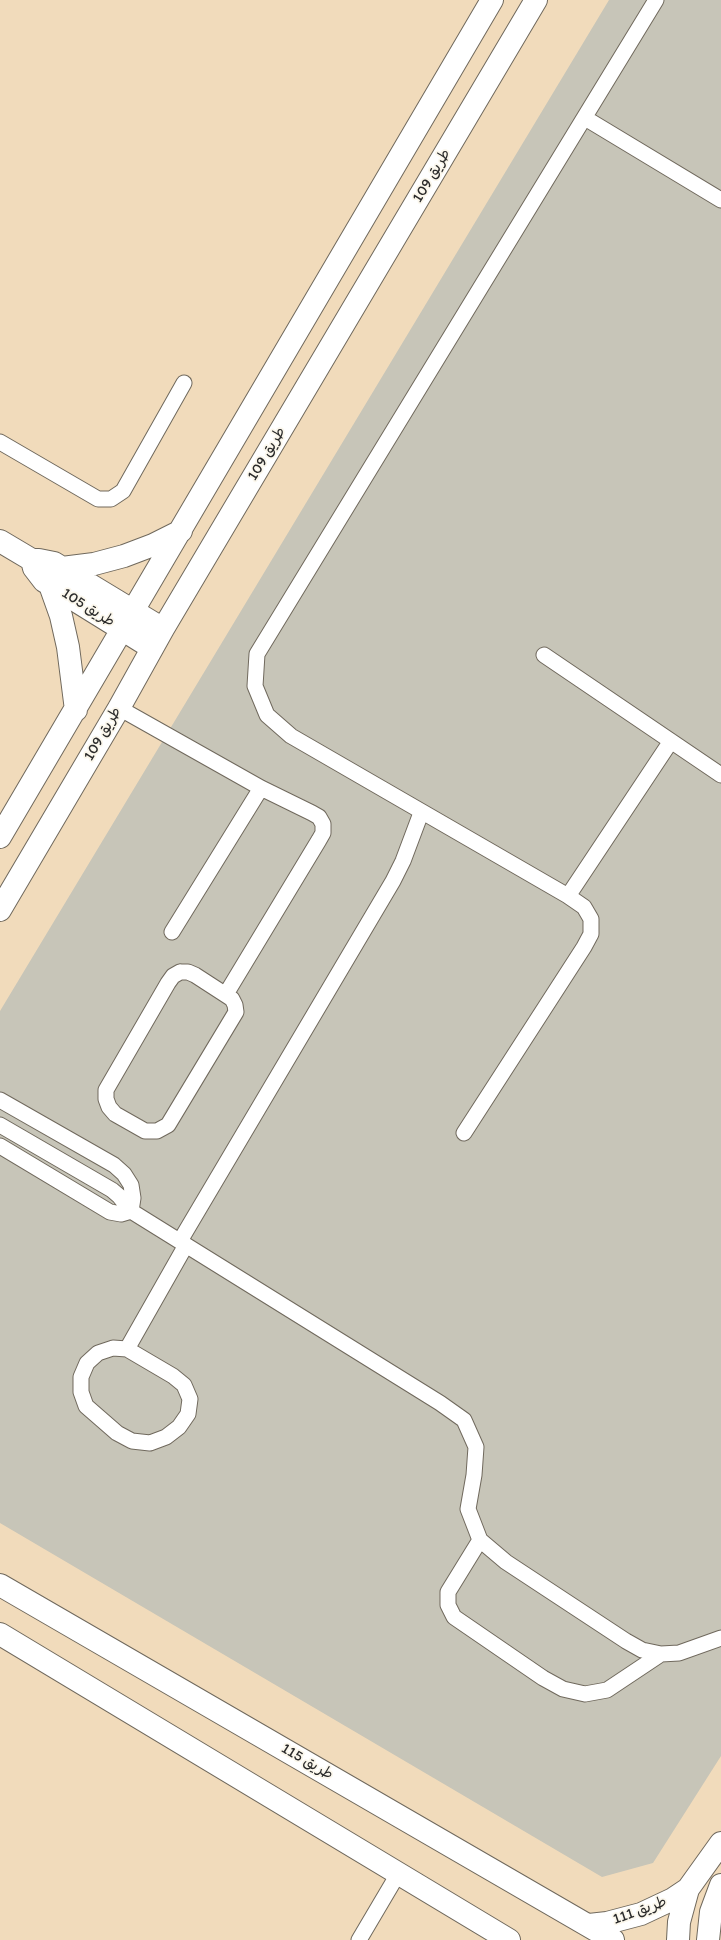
<!DOCTYPE html>
<meta charset="utf-8">
<style>
body{margin:0}
canvas{display:block;background:#f1dbbb}
</style>
<canvas width="721" height="1940"></canvas>
<script>
const c = document.querySelector('canvas').getContext('2d');
c.lineJoin = 'round';
function fillPath(path, color) { c.fillStyle = color; c.fill(path, 'evenodd'); }
const toPath = rows => new Path2D(rows.map(r => 'M' + r).join(''));
function trace(path, color, width, dash) { c.strokeStyle = color; c.lineWidth = width; c.lineCap = dash ? 'butt' : 'round'; c.setLineDash(dash || []); c.stroke(path); }
function drawText(font, color, halo, rows, align = 'center') {
  c.font = font + ' Itim,"Playpen Sans Arabic",sans-serif'; c.lineWidth = 3.5; c.setLineDash([]); c.textBaseline = 'middle'; c.strokeStyle = halo; c.fillStyle = color; for (const [text, x, y, turn = 0] of rows) {
    c.save(); c.translate(x, y); c.rotate((+turn || 0) * Math.PI / 180); c.textAlign = isNaN(turn) ? turn : align; if (halo) c.strokeText(text, 0, 0); c.fillText(text, 0, 0); c.restore();
  }
}
const industrial = toPath([
 [609,0,721,0,721,1756,653,1863,602,1877,0,1523,0,1011]
]);
const service = toPath([
 [585,118,721,200],
 [0,442,98,499,111,499,123,491,184,383],
 [544,655,721,775],
 [119,708,261,788,312,813,319,817,323,824,323,833,319,840,226,994],
 [568,896,671,741],
 [172,932,261,788],
 [180,972,188,972,195,975,232,999,235,1005,236,1012,168,1125,157,1131,145,1131,115,1114,109,1107,106,1099,106,1090,168,983,173,976,180,972],
 [0,1100,114,1165,124,1174,131,1185,133,1198,131,1211],
 [0,1125,112,1190,119,1196,131,1211,440,1403,464,1420,476,1447,474,1475,468,1509,480,1540,506,1562,626,1641,642,1650,661,1654,679,1653,721,1638],
 [464,1133,584,947,591,934,591,919,584,907,568,896,291,736,267,715,255,686,257,654,656,0],
 [0,1146,110,1212,121,1214,131,1211],
 [180,1241,393,881,403,861,421,813],
 [113,1348,127,1349,173,1376,184,1385,190,1399,188,1414,179,1427,166,1437,150,1443,132,1441,117,1433,86,1406,81,1392,81,1377,87,1363,98,1353,113,1348],
 [127,1349,186,1245],
 [480,1540,448,1592,448,1605,454,1617,543,1678,563,1689,585,1694,607,1690,661,1654],
 [359,1940,398,1874]
]);
const minor = toPath([
 [589,1925,607,1923,641,1914,673,1899,688,1889],
 [678,1940,679,1922,688,1889,721,1843]
]);
const tertiary = toPath([
 [0,541,32,560,39,560,54,563,163,629],
 [32,560,34,568,44,581,152,648],
 [62,568,94,564,124,556,153,545,181,531],
 [50,585,61,616,68,647,76,710],
 [0,837,492,0],
 [0,910,119,708,163,629,536,0],
 [0,1585,613,1940],
 [0,1634,509,1940],
 [708,1940,711,1912,721,1885]
]);
const streetNames = [
 ["طريق 109",432,176,-59],
 ["طريق 109",267,454,-59],
 ["طريق 105",88,608,32],
 ["طريق 109",103,734,-60],
 ["طريق 115",307,1762,30],
 ["طريق 111",640,1911,-20]
];
fillPath(industrial, '#c7c5b8');
trace(service, '#70695d', 17);
trace(minor, '#70695d', 24);
trace(tertiary, '#70695d', 24);
trace(service, '#fff', 15);
trace(minor, '#fff', 22);
trace(tertiary, '#fff', 22);
drawText('15px', '#2b2b2b', '#fbf7ec', streetNames);
</script>
